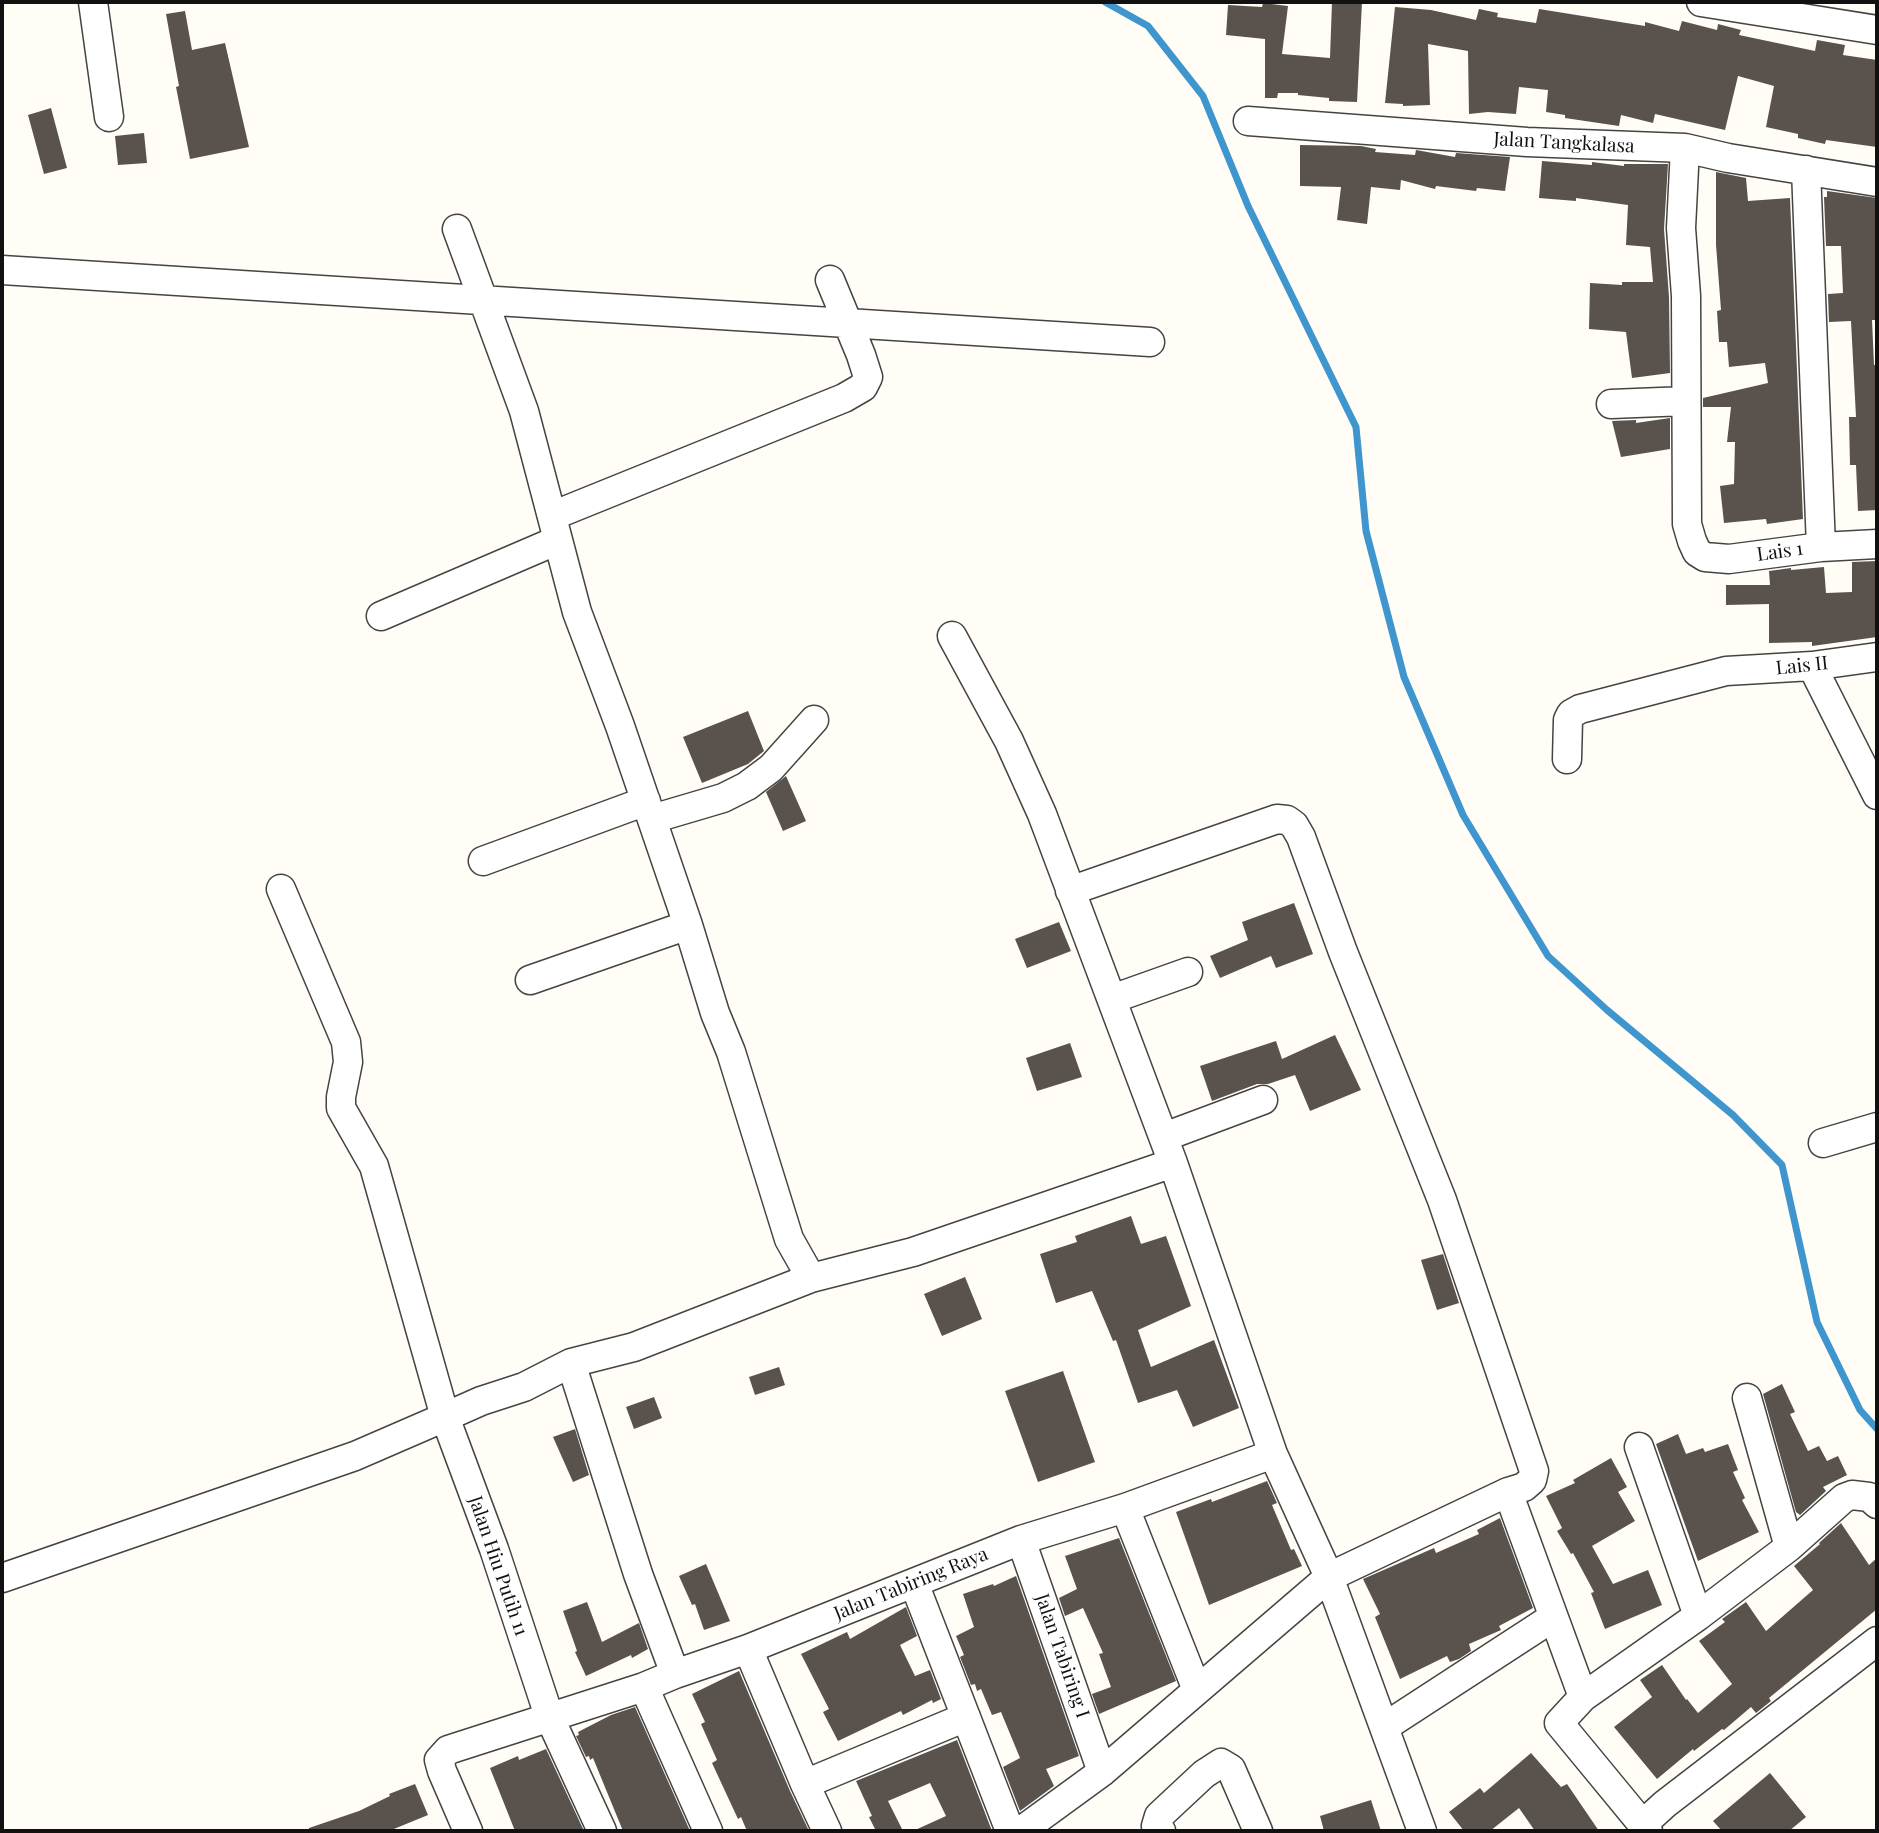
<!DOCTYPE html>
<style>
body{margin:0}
#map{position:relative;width:1879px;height:1833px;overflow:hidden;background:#fffdf5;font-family:"Playfair Display",serif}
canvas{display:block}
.frame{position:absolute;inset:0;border:4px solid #111;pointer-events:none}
</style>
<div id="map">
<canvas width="1879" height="1833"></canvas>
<div class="frame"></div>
</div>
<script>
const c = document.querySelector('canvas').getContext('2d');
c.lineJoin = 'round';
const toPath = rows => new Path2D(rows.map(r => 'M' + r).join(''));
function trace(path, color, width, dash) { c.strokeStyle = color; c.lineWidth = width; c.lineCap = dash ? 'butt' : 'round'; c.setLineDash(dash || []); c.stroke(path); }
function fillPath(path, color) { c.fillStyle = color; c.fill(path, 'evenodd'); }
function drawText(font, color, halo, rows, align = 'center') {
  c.font = font + ' "Playfair Display",serif'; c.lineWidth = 7; c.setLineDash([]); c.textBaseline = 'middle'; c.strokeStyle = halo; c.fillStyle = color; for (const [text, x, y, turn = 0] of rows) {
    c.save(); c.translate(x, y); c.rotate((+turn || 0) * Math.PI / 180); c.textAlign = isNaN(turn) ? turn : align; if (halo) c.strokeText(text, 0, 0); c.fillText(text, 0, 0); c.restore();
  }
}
const stream = toPath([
 [1105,2,1148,26,1203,96,1248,206,1356,427,1366,531,1404,677,1463,815,1548,956,1607,1010,1733,1115,1782,1165,1817,1322,1860,1410,1877,1429]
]);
const building = toPath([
 [1332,2,1362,2,1357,102,1329,101,1329,98,1298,95,1298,93,1278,93,1277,98,1265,98,1265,39,1226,35,1228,5,1262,7,1263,3,1288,6,1282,54,1330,58],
 [1395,7,1431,10,1476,20,1479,9,1498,13,1497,17,1536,23,1539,9,1645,26,1645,22,1679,31,1682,21,1717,30,1718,24,1741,30,1739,35,1815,51,1817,40,1845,45,1843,55,1877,60,1877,147,1826,140,1825,144,1798,138,1798,134,1766,127,1774,86,1738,76,1725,130,1655,114,1653,123,1621,115,1619,126,1565,118,1565,115,1546,112,1548,90,1519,87,1516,114,1488,112,1469,114,1468,51,1428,44,1430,105,1403,106,1403,104,1385,103],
 [185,11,192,50,225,43,249,147,190,159,176,87,179,86,166,14],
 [51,108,67,168,44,174,28,115],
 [144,133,147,163,118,165,115,136],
 [1300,145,1361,146,1376,149,1375,152,1415,155,1416,150,1455,157,1456,153,1510,157,1505,191,1477,188,1476,191,1436,186,1435,189,1401,180,1400,190,1371,187,1367,224,1337,220,1341,187,1300,186],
 [1542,161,1592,165,1592,162,1624,166,1624,164,1668,164,1664,229,1669,297,1670,373,1632,378,1626,332,1589,329,1590,283,1622,285,1622,282,1653,282,1650,247,1626,245,1628,205,1576,198,1576,201,1539,198],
 [1716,172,1746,178,1748,201,1790,198,1803,519,1767,524,1766,519,1724,523,1720,486,1734,484,1735,442,1727,442,1731,407,1703,407,1703,398,1768,383,1765,363,1729,367,1727,342,1719,342,1717,311,1721,310,1716,245],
 [1827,191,1877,198,1877,320,1872,320,1874,365,1877,365,1877,510,1858,511,1856,465,1850,465,1849,417,1856,417,1851,321,1829,322,1828,294,1843,293,1841,246,1826,246,1824,197,1827,197],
 [1670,418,1670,449,1621,457,1612,421,1636,420,1636,423],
 [1877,561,1877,637,1812,646,1812,642,1769,643,1769,604,1726,605,1726,585,1770,585,1769,571,1791,568,1791,570,1824,567,1826,593,1852,592,1852,562],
 [748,711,764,751,748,764,702,783,683,737],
 [786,776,806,821,783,831,766,792],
 [1294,903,1313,954,1276,968,1271,956,1220,978,1210,956,1248,940,1242,922],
 [1059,922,1071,951,1027,968,1015,939],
 [1335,1035,1361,1090,1310,1111,1295,1075,1268,1084,1257,1084,1212,1101,1200,1066,1276,1041,1282,1059],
 [1070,1043,1082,1077,1037,1091,1026,1058],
 [1131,1216,1141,1244,1166,1236,1191,1306,1138,1330,1151,1367,1214,1340,1239,1408,1193,1427,1177,1390,1138,1403,1116,1340,1113,1341,1092,1291,1056,1303,1040,1254,1077,1242,1075,1236],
 [1443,1254,1459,1303,1437,1310,1421,1260],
 [965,1277,982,1319,942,1336,924,1294],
 [779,1367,785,1385,755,1395,749,1377],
 [1063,1371,1095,1462,1038,1482,1005,1391],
 [1782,1384,1795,1412,1790,1414,1808,1451,1819,1446,1827,1461,1838,1456,1847,1475,1823,1487,1826,1491,1800,1515,1796,1512,1763,1394],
 [654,1397,662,1418,634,1429,626,1407],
 [575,1429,589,1475,573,1482,553,1437],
 [1678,1434,1686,1454,1703,1448,1705,1452,1728,1444,1738,1470,1733,1472,1745,1498,1742,1500,1759,1532,1698,1561,1656,1444],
 [1611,1458,1627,1487,1618,1492,1635,1521,1592,1546,1613,1584,1648,1570,1662,1605,1605,1629,1591,1593,1594,1592,1573,1553,1571,1554,1557,1531,1562,1528,1546,1496,1575,1483,1573,1480],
 [1267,1481,1277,1503,1272,1505,1291,1550,1294,1549,1302,1566,1209,1605,1176,1512,1211,1499,1212,1502],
 [1500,1518,1533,1608,1499,1626,1501,1630,1469,1644,1471,1651,1459,1659,1450,1662,1447,1656,1400,1679,1375,1617,1380,1614,1363,1579,1434,1548,1436,1553,1479,1534,1477,1530],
 [1841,1523,1869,1565,1877,1558,1877,1609,1769,1698,1771,1701,1756,1713,1751,1707,1724,1730,1722,1729,1694,1751,1693,1749,1657,1779,1614,1727,1652,1697,1640,1680,1662,1665,1686,1700,1687,1699,1698,1713,1732,1684,1699,1641,1725,1622,1722,1619,1746,1602,1766,1631,1813,1590,1794,1566,1820,1544,1819,1543],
 [1119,1538,1176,1681,1099,1714,1092,1694,1111,1687,1099,1654,1103,1653,1083,1608,1065,1616,1059,1598,1077,1589,1065,1556],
 [706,1564,730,1621,704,1630,695,1604,692,1605,679,1576],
 [1016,1576,1079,1756,1046,1769,1054,1786,1020,1811,1003,1767,1020,1758,1001,1712,992,1715,981,1689,977,1691,975,1684,971,1685,960,1657,964,1655,956,1636,974,1627,963,1594,993,1584,994,1586],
 [587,1602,602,1642,639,1623,648,1649,632,1658,631,1655,586,1676,575,1652,577,1651,563,1611],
 [906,1607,917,1636,900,1645,915,1676,930,1670,941,1699,933,1703,932,1700,903,1715,901,1711,838,1741,823,1712,829,1709,801,1654,847,1632,850,1639],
 [739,1671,790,1791,809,1831,747,1831,741,1817,738,1819,712,1763,717,1760,701,1724,705,1722,692,1694],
 [635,1707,690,1831,623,1831,593,1758,590,1760,589,1756,586,1757,576,1736,579,1735,578,1732,611,1715],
 [957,1740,992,1831,913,1831,946,1816,930,1783,888,1801,903,1831,876,1831,869,1817,872,1816,856,1781],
 [546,1749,584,1831,515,1831,490,1768,518,1756,519,1760],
 [1531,1753,1561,1787,1567,1784,1599,1831,1535,1831,1519,1808,1490,1831,1464,1831,1449,1812,1480,1788,1484,1793],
 [1770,1773,1806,1817,1789,1831,1722,1831,1713,1821],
 [415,1784,428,1815,389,1831,309,1831,309,1828,359,1811,390,1796,389,1794],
 [1371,1800,1381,1831,1324,1831,1320,1816]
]);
const street = toPath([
 [93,2,109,117],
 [1701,2,1877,30],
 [1248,121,1527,142,1685,148,1728,158,1877,182],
 [1685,148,1681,228,1686,296,1687,524,1692,541,1697,552,1705,557,1729,559,1821,547,1877,544],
 [1806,170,1821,547],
 [457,229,524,411,577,612,620,726,688,925,715,1013,731,1052,789,1239,811,1278,913,1252,1173,1163],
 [2,270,1150,342],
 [1611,404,1686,401],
 [552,516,844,398,863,387,868,377,861,355,830,280],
 [381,616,558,540],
 [952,636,1009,741,1042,814,1173,1163,1273,1454,1329,1577,1422,1831],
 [1812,666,1877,795],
 [1567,759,1568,720,1571,714,1580,709,1726,671,1812,666,1877,657],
 [652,819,723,798,747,786,771,768,814,720],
 [483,861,646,801],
 [281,889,346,1042,348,1062,341,1097,341,1108,374,1166,445,1417,481,1401,524,1387,571,1363,634,1347,811,1278],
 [1070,891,1277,819,1287,820,1294,825,1301,837,1343,952,1442,1200,1534,1471,1532,1480,1524,1487,1508,1492],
 [530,980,688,925],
 [1112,999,1188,972],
 [1164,1137,1263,1100],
 [1823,1143,1877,1127],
 [571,1363,638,1574,675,1674],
 [1747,1398,1789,1547],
 [1639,1447,1698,1616],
 [1125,1508,1197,1690],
 [1021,1540,1102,1772],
 [2,1578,355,1456,445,1417,494,1549,549,1716,602,1831],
 [914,1583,1010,1831],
 [748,1649,805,1784,827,1831],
 [644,1687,708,1831],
 [1386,1726,1552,1618],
 [805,1784,966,1717],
 [1643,1824,1665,1804,1877,1641],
 [468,1831,442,1771,439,1760,448,1750,644,1687,675,1674,748,1649,1021,1540,1125,1508,1273,1454],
 [1021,1831,1102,1772,1329,1577,1508,1492,1583,1697],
 [1161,1831,1156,1826,1159,1816,1204,1774,1221,1763,1231,1769,1258,1831],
 [1648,1831,1559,1723,1583,1697,1698,1616,1789,1547,1844,1498,1852,1495,1869,1497,1877,1504]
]);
const streetNames = [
 ["Jalan Tangkalasa",1564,143,3],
 ["Lais 1",1780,552,-8],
 ["Lais II",1802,666,-6],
 ["Jalan Hiu Putih 11",498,1566,71],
 ["Jalan Tabiring Raya",911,1584,-22],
 ["Jalan Tabiring I",1062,1656,71]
];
trace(stream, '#3f96cf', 7);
fillPath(building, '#5a524d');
trace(street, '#444', 31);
trace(street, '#fff', 28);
drawText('19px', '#111', '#fff', streetNames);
</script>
